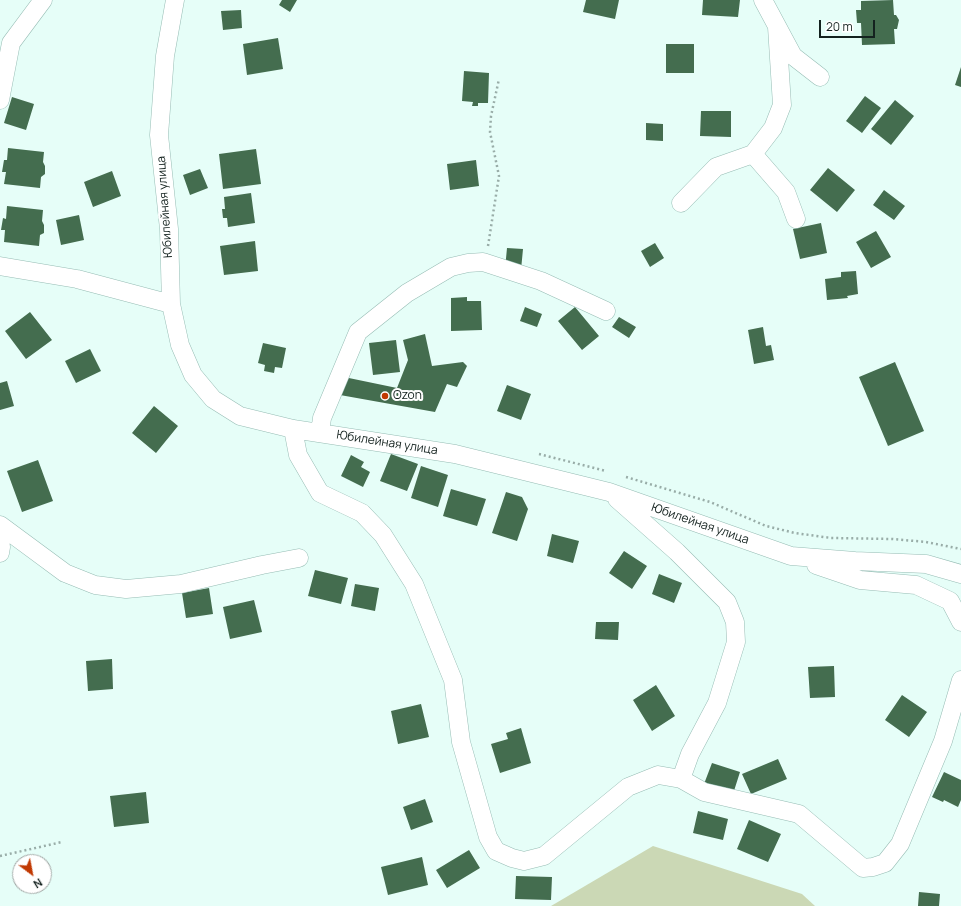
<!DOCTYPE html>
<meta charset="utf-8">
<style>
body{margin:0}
#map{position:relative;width:961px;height:906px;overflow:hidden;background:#e6fef8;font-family:Manrope,sans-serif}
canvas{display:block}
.north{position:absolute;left:12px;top:854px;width:40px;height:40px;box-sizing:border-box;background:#fff;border:1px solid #a1a7a5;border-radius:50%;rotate:148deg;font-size:11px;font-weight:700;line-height:16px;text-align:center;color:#14221f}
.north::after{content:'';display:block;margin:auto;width:14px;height:18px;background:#c13902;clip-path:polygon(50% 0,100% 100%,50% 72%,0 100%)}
.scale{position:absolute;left:819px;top:20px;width:56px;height:18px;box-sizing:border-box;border:2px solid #14221f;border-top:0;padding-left:5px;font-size:12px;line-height:14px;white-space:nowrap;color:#14221f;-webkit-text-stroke:3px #fff;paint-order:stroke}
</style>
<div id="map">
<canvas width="961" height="906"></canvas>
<div class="north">N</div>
<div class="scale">20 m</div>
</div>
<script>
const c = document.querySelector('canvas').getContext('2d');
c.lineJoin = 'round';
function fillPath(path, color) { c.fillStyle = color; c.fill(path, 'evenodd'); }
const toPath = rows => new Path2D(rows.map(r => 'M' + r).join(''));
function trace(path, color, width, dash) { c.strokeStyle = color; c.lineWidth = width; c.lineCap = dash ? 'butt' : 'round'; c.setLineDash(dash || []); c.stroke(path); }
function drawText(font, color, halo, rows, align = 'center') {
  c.font = font + ' Manrope,sans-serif'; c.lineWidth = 4; c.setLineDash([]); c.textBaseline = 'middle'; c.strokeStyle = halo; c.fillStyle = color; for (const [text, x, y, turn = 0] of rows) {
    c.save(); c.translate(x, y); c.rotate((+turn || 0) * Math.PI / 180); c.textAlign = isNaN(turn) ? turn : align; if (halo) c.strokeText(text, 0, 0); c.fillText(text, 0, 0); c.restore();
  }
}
const green = toPath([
 [653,846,802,894,815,906,551,906]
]);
const building = toPath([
 [282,0,297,0,290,12,279,5],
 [586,0,619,0,615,19,583,12],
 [703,0,740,0,738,17,702,15],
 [893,0,894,15,896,15,899,20,897,29,894,29,895,44,862,45,861,23,857,23,856,10,861,10,861,1],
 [241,10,242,28,223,30,221,11],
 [278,38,283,69,247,75,243,44],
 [666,44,694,44,694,73,666,73],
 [961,67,961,87,955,85],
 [464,71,489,73,488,103,478,103,478,106,472,106,473,102,462,101],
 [865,96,881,108,862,133,846,121],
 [12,97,34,104,26,130,4,123],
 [895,100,914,116,891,145,871,129],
 [701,111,731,111,731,137,700,136],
 [646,123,663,124,663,141,646,140],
 [8,148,44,152,43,162,45,166,45,174,41,177,40,188,4,184,6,172,2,172,4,160,7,160],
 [256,149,261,184,223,189,219,154],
 [476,160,479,186,450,190,447,164],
 [828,168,855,190,837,212,810,190],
 [200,169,208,188,190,195,183,175],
 [112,171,121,196,93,207,84,182],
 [884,190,905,206,894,220,873,205],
 [251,193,255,223,228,227,227,218,223,218,222,209,225,209,224,197],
 [7,206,43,210,42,221,44,225,44,233,40,235,39,246,4,242,5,230,1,230,3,218,6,219],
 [79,215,84,240,61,245,56,220],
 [821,223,827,253,800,259,793,229],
 [876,231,891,257,871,268,856,242],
 [255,241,258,271,224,275,220,246],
 [655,243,664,258,650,267,641,251],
 [507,248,523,249,521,270,505,269],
 [856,271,858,294,847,296,848,298,827,300,825,279,841,277,841,272],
 [467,297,467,301,481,301,482,330,451,331,451,298],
 [525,307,542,314,537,327,520,321],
 [575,307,599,336,582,350,558,321],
 [30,312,52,340,26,359,5,331],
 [619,317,636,327,629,338,612,327],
 [763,327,766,346,771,345,774,360,754,364,748,330],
 [425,334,432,366,463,362,467,366,457,387,447,384,435,412,340,395,344,377,397,388,408,360,403,340],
 [396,340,400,372,373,375,369,343],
 [263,343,286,348,282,368,275,367,274,373,264,371,265,365,258,363],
 [90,349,101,371,76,383,65,361],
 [895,362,924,431,888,446,859,377],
 [7,381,14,406,0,410,0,383],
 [507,385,531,394,521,420,497,411],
 [154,406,178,426,156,453,132,433],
 [391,454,418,464,407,491,380,481],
 [351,455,364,462,361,467,370,472,363,487,341,476],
 [38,460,53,501,22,512,7,471],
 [421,466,448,475,438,507,411,498],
 [451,489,486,499,477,526,443,516],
 [506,492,522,497,528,509,517,541,492,533],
 [552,534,579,541,573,563,547,556],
 [624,551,647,566,632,589,609,573],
 [315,570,348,578,341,604,308,596],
 [659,574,682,583,674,603,652,594],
 [355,584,379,588,375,611,351,606],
 [209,588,213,614,186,618,182,593],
 [254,600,262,632,230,639,223,607],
 [596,622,619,622,618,640,595,639],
 [112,659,113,689,88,691,86,661],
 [834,666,835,697,810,698,808,667],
 [656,685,675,716,652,731,633,700],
 [902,695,927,712,909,737,885,720],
 [421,704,429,737,398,744,391,711],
 [521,728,531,763,500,773,491,744,508,739,506,733],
 [778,759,787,779,751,794,742,774],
 [712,763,740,772,733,794,704,784],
 [944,772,961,780,961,800,958,807,944,800,943,802,932,797],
 [146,792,149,823,114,827,110,796],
 [425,799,433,822,411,830,403,807],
 [698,811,728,819,723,840,693,833],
 [749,820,781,834,768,862,737,849],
 [469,850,480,868,447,888,436,870],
 [422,857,428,885,388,895,381,867],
 [516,876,552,877,551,900,515,899],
 [919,892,940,894,939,906,918,906]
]);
const path = toPath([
 [488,246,499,176,490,132,491,116,499,79],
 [539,454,606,471],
 [626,477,710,502,766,526,795,533,831,538,893,539,926,542,961,549],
 [0,856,62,842]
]);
const minor = toPath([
 [175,0,165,56,159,135,169,229,171,304,180,345,193,375,213,399,240,416,293,429,455,454,609,492,791,556,855,561,926,564,961,574],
 [763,0,793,56,820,77],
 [0,100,11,43,43,0],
 [753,154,786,192,796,219],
 [681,203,716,167,753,154,773,128,782,105,777,27],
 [0,266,77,279,171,304],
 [293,429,298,455,320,493,362,513,383,535,414,584,453,680,461,742,488,837,496,851,512,858,524,861,544,856,628,787,658,775,681,779],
 [320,433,322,418,358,332,407,293,451,267,468,263,483,262,541,281,606,311],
 [617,499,677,552,727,602,735,622,736,642,717,703,690,754,681,779,704,792,799,814,863,868,873,867,885,863,900,844,943,741,961,680],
 [0,525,65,573,95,585,126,589,181,584,262,565,299,558],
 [0,540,1,547,0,553],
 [816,565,860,580,916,585,950,601,961,622]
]);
const markers = [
 [385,396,4,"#c13902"]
];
const streetNames = [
 ["Юбилейная улица",165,207,-94],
 ["Юбилейная улица",387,443,9],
 ["Юбилейная улица",700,524,19]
];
const poiNames = [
 ["Ozon",393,396]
];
fillPath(green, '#cbd8b5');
fillPath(building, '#446d4f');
trace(minor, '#96bcb4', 19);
trace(path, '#99ada8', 2.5, [2, 3]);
trace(minor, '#fff', 18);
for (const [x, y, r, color] of markers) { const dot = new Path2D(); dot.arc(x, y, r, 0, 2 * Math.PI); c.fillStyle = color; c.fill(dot); trace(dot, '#fff', 1.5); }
drawText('12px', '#14221f', '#fff', streetNames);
drawText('12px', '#14221f', '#fff', poiNames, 'left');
</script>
